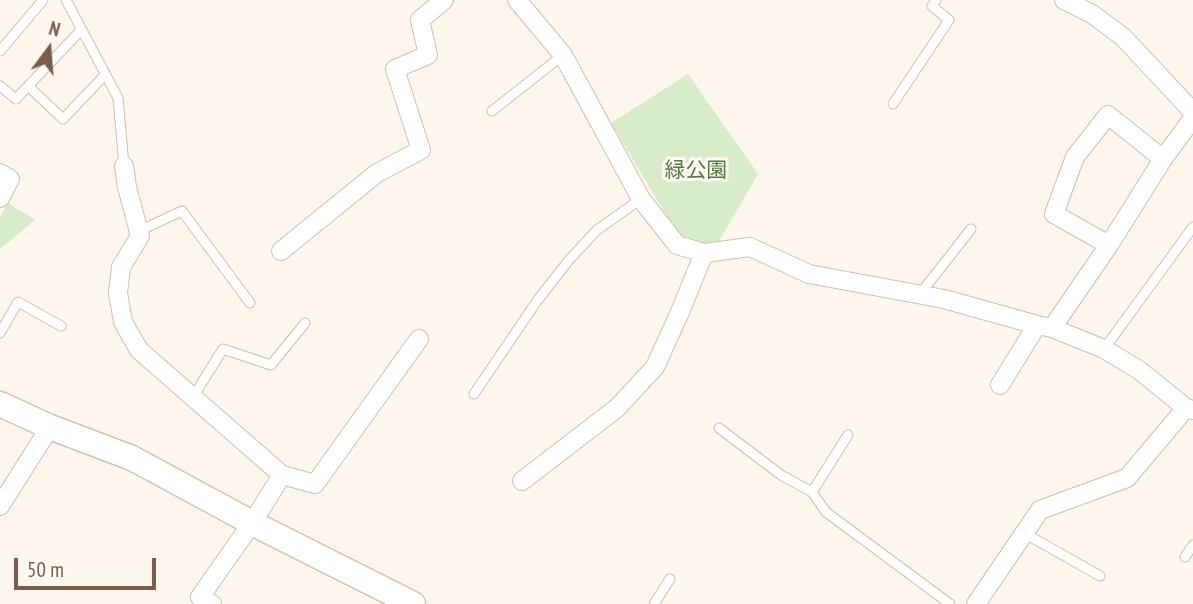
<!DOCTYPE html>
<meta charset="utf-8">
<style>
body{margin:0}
#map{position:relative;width:1193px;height:604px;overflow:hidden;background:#fdf6ec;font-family:"PT Sans Narrow",sans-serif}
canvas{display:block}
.north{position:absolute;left:14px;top:14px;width:70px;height:70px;-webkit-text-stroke:5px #fffaf3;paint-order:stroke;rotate:16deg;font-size:19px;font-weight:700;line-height:28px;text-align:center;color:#7a5c4d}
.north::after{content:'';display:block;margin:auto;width:24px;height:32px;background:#7a5c4d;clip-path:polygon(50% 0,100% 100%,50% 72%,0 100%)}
.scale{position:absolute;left:14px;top:558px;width:142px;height:32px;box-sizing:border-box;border:4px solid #7a5c4d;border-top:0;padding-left:9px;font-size:21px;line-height:24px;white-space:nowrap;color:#7a5c4d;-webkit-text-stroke:5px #fffaf3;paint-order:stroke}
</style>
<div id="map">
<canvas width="1193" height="604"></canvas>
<div class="north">N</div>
<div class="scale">50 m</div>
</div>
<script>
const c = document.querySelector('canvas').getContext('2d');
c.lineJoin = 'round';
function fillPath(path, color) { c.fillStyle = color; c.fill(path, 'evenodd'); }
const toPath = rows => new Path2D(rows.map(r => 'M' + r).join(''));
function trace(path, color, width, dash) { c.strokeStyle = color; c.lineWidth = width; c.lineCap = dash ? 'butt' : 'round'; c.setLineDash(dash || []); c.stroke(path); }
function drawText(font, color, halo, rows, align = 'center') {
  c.font = font + ' "PT Sans Narrow","Noto Sans JP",sans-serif'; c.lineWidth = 6; c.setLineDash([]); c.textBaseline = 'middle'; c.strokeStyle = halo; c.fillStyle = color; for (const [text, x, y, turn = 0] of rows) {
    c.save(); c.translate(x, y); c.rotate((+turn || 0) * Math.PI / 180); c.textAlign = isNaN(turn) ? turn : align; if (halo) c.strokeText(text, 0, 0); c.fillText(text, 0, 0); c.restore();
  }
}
const green = toPath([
 [688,74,758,174,717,245,694,244,675,230,611,123],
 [8,203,35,220,0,249,0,217]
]);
const lane = toPath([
 [66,0,118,98,124,166],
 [0,51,43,0],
 [0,86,16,99,81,30],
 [28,86,63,119,105,75],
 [893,104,949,20,932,6,936,0],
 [492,111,563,55],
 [139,231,182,211,250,303],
 [920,294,971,229],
 [0,333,18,302,61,326],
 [1104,349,1193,227],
 [474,394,537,301,569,260,597,230,641,199],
 [193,397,223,349,271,365,305,323],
 [719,428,781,475,812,492],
 [848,435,812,492,826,512,950,604],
 [1024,533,1100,576],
 [1185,557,1193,545],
 [654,604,670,579]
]);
const street = toPath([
 [517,0,563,55,641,199,677,245,704,253,750,247,809,274,944,299,1037,325,1052,328,1104,349,1139,370,1186,408,1193,410],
 [1064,0,1092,14,1123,37,1193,112],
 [124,166,127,187,140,236,121,267,118,293,123,322,139,350,282,475,252,523,200,597,212,604],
 [0,173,10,179,0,198],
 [1109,245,1054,214,1075,157,1108,115,1163,159],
 [281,251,377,173,421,150,395,69,428,55,420,20,444,0],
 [1052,328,1109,245,1163,159,1193,118],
 [1000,385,1037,325],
 [282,475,315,484,419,339],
 [522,481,617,408,655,367,680,312,704,253],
 [0,506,50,427],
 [976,604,1040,510,1127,478,1186,408]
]);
const secondary = toPath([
 [0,404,50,427,132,458,252,523,413,604]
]);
const parkNames = [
 ["緑公園",696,171]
];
fillPath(green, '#d8ecc9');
trace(lane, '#d1beb0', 11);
trace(street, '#d1beb0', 20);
trace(secondary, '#d6c0b0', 27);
trace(lane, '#fff', 9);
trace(street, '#fff', 18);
trace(secondary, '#fff', 24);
drawText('21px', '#537a41', '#fffaf3', parkNames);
</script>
